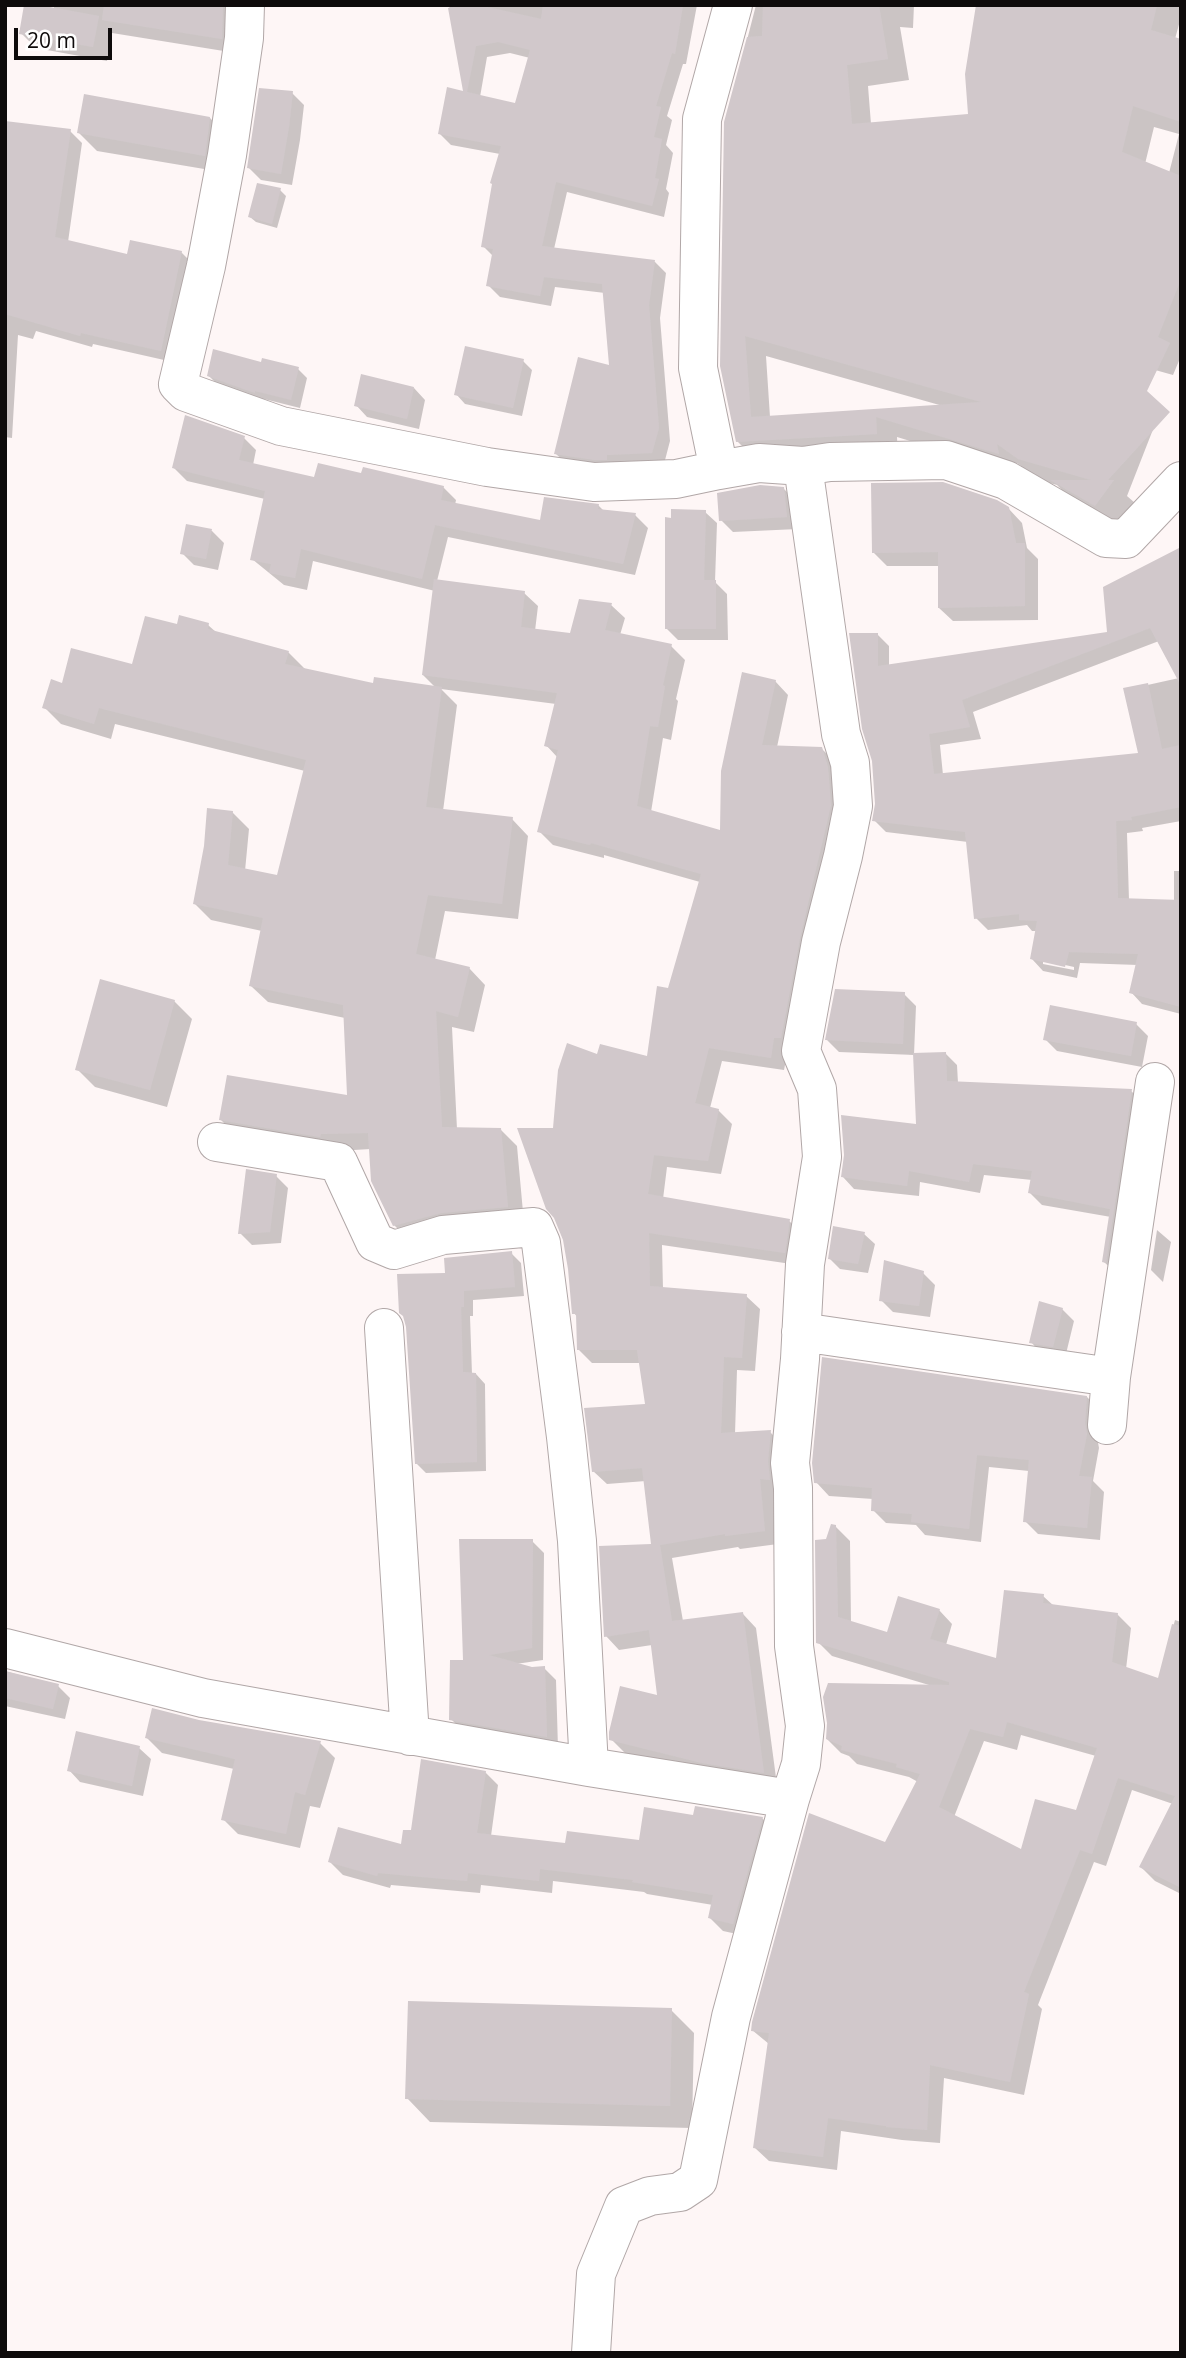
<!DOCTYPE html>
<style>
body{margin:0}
#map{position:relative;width:1186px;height:2358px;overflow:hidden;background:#fef6f6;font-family:"Open Sans",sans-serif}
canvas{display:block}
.frame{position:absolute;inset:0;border:7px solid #0e0b0b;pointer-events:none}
.scale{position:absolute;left:14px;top:28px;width:98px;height:32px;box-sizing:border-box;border:4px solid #0e0b0b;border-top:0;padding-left:9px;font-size:21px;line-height:24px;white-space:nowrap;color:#0e0b0b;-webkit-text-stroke:5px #fff;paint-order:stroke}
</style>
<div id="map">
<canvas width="1186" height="2358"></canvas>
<div class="frame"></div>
<div class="scale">20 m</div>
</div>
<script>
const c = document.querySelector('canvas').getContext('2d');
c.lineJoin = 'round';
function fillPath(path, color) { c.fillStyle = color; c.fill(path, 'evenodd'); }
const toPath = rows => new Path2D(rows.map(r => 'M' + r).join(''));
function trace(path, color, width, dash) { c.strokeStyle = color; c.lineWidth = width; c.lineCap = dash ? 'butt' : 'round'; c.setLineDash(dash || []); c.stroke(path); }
const shadow = toPath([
 [54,5,244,5,236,53,112,33,107,61,36,48,21,33,54,10],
 [449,5,697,5,686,64,683,64,667,116,672,120,666,145,673,153,666,189,669,193,664,217,567,192,554,249,655,262,666,273,660,318,670,441,664,464,568,465,556,454,611,368,605,293,555,287,551,306,500,297,488,285,494,257,483,246,500,154,451,145,440,134,465,93],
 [510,53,530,58,516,105,480,97,487,57],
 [756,5,914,5,913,28,900,27,909,80,868,86,871,124,970,115,977,5,1181,5,1181,17,1175,39,1181,41,1181,356,1173,375,1105,356,1161,409,1127,496,1135,503,1117,527,1074,502,1057,485,1042,481,1017,463,1019,474,897,437,898,455,759,463,737,441,726,122],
 [1154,127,1179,134,1169,173,1145,164],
 [766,356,943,406,770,417],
 [292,93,304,105,300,140,292,185,261,180,249,168],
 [210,118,227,136,222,172,97,151,79,133],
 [5,123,70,131,82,143,68,242,128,257,181,252,194,265,173,362,93,344,92,347,36,331,33,339,18,335,12,438,5,437],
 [280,190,286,196,277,228,256,222,250,217],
 [523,361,532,370,522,416,465,404,456,394],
 [263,365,298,369,307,378,300,408,264,399,264,401,218,385,209,376],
 [414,388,425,400,419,429,367,417,356,405],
 [244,438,256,450,253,465,316,479,362,475,443,487,456,500,455,505,541,522,598,505,604,511,635,515,648,528,635,575,448,537,437,581,524,593,538,606,535,631,571,635,611,605,625,618,620,635,671,646,685,660,676,699,678,701,671,740,663,738,651,812,722,832,775,681,788,695,777,747,821,748,835,762,841,782,784,1070,722,1061,710,1108,718,1110,732,1124,721,1174,667,1167,663,1199,789,1221,803,1234,798,1265,662,1245,663,1289,746,1296,760,1309,755,1371,737,1370,735,1434,770,1432,784,1446,783,1492,773,1492,778,1544,740,1549,738,1547,672,1558,683,1621,743,1614,756,1628,777,1785,717,1776,625,1753,611,1739,659,1698,652,1645,619,1650,606,1636,653,1545,646,1481,607,1484,593,1471,647,1405,641,1363,592,1363,579,1350,578,1318,574,1313,555,1130,599,1056,649,1058,700,882,604,855,604,858,553,845,539,831,558,758,546,745,556,704,441,689,457,705,443,811,512,819,528,836,518,919,445,911,435,960,469,968,485,985,474,1032,452,1027,457,1129,500,1129,517,1146,524,1223,411,1242,394,1225,371,1149,337,1151,238,1137,221,1120,349,1097,345,1018,268,1002,251,986,262,931,211,920,195,904,232,812,249,829,245,871,278,877,305,771,115,724,111,739,61,724,44,707,63,685,134,666,178,626,208,625,217,633,288,652,305,669,375,685,436,688,423,675,435,591,313,561,307,590,284,585,252,559,265,499,187,481,174,468],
 [783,488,795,500,798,529,733,532,721,520],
 [1008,508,1022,523,1027,548,1038,559,1038,620,953,621,939,608,939,566,887,566,873,552],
 [705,512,717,523,715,582,727,594,728,640,678,640,666,628,673,519],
 [187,526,212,531,224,543,218,570,194,565,182,553],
 [1181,549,1181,821,1142,828,1143,831,1127,833,1129,900,1174,902,1174,871,1181,871,1181,1014,1142,1004,1131,992,1138,965,1080,963,1077,978,1043,971,1032,959,1037,931,1032,931,1027,925,988,930,976,918,968,842,886,832,874,820,877,805,877,634,889,646,889,666,1109,634],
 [1159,641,1179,678,1125,690,1140,755,943,775,940,745,981,739,973,712],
 [1043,960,1074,967,1074,970,1043,964],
 [904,994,916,1006,914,1055,945,1053,957,1065,958,1083,1131,1091,1143,1102,1116,1273,1104,1262,1111,1217,1042,1205,1030,1193,1032,1180,984,1175,980,1193,920,1182,919,1196,854,1189,843,1177,918,1126,915,1055,839,1052,827,1040],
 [174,1001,192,1019,167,1107,95,1087,77,1069],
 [1136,1024,1148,1036,1142,1067,1057,1051,1045,1039],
 [276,1176,288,1188,281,1243,252,1245,240,1233],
 [1157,1230,1171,1242,1163,1282,1151,1270],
 [864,1234,875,1244,868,1273,840,1269,830,1259],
 [511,1253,521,1263,524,1296,473,1300,473,1316,470,1316,472,1374,476,1374,485,1384,486,1471,426,1473,416,1463,408,1326,447,1274],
 [923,1273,935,1285,930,1317,893,1312,881,1300],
 [1062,1309,1074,1321,1065,1358,1042,1354,1031,1342],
 [1087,1397,1100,1410,1097,1437,1099,1448,1093,1481,1104,1492,1100,1540,1038,1534,1025,1521,1029,1471,989,1467,981,1542,925,1535,916,1525,886,1523,873,1510,873,1499,829,1496,816,1482],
 [836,1527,850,1541,851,1623,888,1634,939,1610,952,1624,946,1645,998,1660,1043,1596,1054,1606,1117,1614,1131,1628,1126,1669,1159,1680,1175,1620,1181,1622,1181,1894,1155,1881,1141,1867,1173,1804,1132,1790,1106,1866,1094,1862,1038,2005,1042,2009,1024,2095,944,2078,940,2143,902,2140,841,2131,837,2170,769,2161,755,2148,769,2044,752,2030,886,1844,918,1782,909,1777,857,1764,849,1756,841,1753,827,1739,929,1685,832,1656,818,1642,828,1541],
 [1021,1735,1096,1756,1077,1812,1022,1851,954,1817,984,1741,1017,1750],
 [532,1541,544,1553,543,1660,516,1664,532,1669,544,1668,556,1680,558,1748,463,1731,451,1719,465,1661],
 [5,1671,58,1686,70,1698,65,1719,5,1706],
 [199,1721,320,1743,335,1758,320,1808,310,1806,300,1848,238,1834,223,1819,234,1769,162,1753,147,1738],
 [139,1748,151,1759,143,1796,80,1782,69,1770],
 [485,1772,498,1785,491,1836,567,1845,640,1842,695,1817,762,1818,775,1831,746,1936,723,1931,710,1918,713,1905,647,1894,644,1892,553,1881,552,1893,481,1885,480,1893,391,1885,390,1888,343,1875,330,1862,403,1846,413,1832],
 [671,2010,694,2033,692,2128,430,2122,407,2098]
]);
const building = toPath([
 [24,5,39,5,99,16,93,47,19,34],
 [104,5,223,5,222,39,102,20],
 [464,5,478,5,541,19,543,5,683,5,675,54,672,53,656,106,661,107,654,137,662,139,655,178,659,179,652,206,556,182,542,246,655,260,649,305,659,428,652,453,607,455,607,460,595,460,554,454,578,357,609,365,602,284,544,277,540,296,486,286,493,249,481,247,492,184,490,183,501,146,438,134,447,87,463,91,448,8],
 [498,42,530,50,515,103,467,92,476,46],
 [763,5,879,5,888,59,847,65,852,124,968,114,965,74,976,5,1157,5,1151,30,1181,39,1181,122,1133,106,1122,152,1181,176,1181,279,1158,337,1170,343,1147,391,1170,412,1108,480,1114,480,1095,506,1050,480,1091,480,1018,459,997,444,999,454,876,417,877,434,736,442,720,366,724,122,747,37,762,36],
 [745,336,981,402,751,417],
 [259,88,293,91,289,127,281,174,247,168],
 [84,94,210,117,205,156,77,133],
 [5,121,71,129,55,237,127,254,130,240,182,251,161,351,81,333,80,336,5,314],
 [257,183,281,188,272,224,248,217],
 [465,346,524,359,513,408,454,395],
 [213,349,261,362,262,358,299,367,291,400,255,391,255,393,207,376],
 [361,374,414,387,407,419,354,406],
 [185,415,245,436,239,460,314,477,318,463,361,473,363,467,444,486,441,500,540,520,544,497,599,504,598,509,636,513,623,564,435,525,422,579,301,549,295,578,269,573,271,564,250,560,265,491,172,468],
 [943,482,997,500,1009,507,1016,543,1025,543,1025,606,938,608,938,552,872,553,871,483],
 [760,485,784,487,787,517,719,521,717,493],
 [671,509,706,510,704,580,716,580,716,629,665,629,665,517,671,518],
 [186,524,212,529,206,559,180,554],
 [1181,547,1181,686,1150,628,962,700,970,727,929,734,934,774,1138,753,1123,688,1148,683,1162,749,1181,745,1181,807,1131,817,1132,820,1116,821,1118,898,1181,900,1181,1007,1129,993,1138,954,1069,952,1065,967,1030,959,1037,921,1019,920,1019,914,974,919,965,832,872,821,875,804,872,761,862,729,849,633,878,633,878,666,1107,632,1103,587],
 [434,579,525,591,521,627,570,633,579,599,612,603,605,630,672,644,663,685,665,686,658,727,650,726,637,806,720,830,721,771,742,672,776,680,762,745,822,747,828,767,831,805,800,938,781,1038,774,1038,771,1058,709,1048,695,1103,719,1109,708,1161,654,1155,648,1194,790,1219,785,1253,649,1233,650,1286,747,1294,742,1358,724,1357,721,1433,771,1430,768,1461,770,1480,760,1479,765,1531,725,1536,725,1534,660,1545,672,1621,743,1612,764,1773,702,1763,609,1740,609,1732,620,1686,657,1695,649,1630,604,1637,599,1546,651,1544,642,1468,592,1472,584,1408,645,1404,637,1350,577,1350,576,1314,572,1314,568,1269,563,1240,554,1218,546,1209,517,1128,553,1128,558,1070,567,1043,597,1054,600,1044,647,1056,657,986,668,988,701,874,591,843,590,845,537,832,558,750,544,746,557,693,422,675],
 [179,615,209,623,208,629,289,651,285,664,373,683,374,677,442,687,426,807,513,817,502,904,428,895,416,954,470,967,458,1017,436,1011,442,1127,501,1128,508,1207,441,1213,393,1226,371,1181,368,1133,321,1134,320,1137,219,1120,227,1075,347,1095,343,1005,249,986,263,918,193,904,204,846,207,808,233,811,228,865,277,875,306,760,99,708,94,724,42,708,51,679,62,683,71,648,132,664,145,616,177,624],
 [100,979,175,1000,150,1090,75,1070],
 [835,989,905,992,903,1044,825,1040],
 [1050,1005,1137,1022,1131,1056,1043,1040],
 [946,1052,947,1081,1132,1089,1106,1263,1102,1262,1110,1209,1028,1193,1032,1171,973,1164,969,1182,909,1171,907,1186,841,1177,844,1155,841,1115,916,1124,913,1053],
 [246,1169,277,1174,270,1232,238,1234],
 [833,1226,865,1232,858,1264,828,1259],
 [512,1251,515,1287,464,1291,464,1307,461,1307,463,1372,476,1373,477,1462,415,1464,406,1327,403,1316,399,1313,397,1274,445,1273,444,1258],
 [884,1260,924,1271,919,1306,879,1301],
 [1039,1301,1063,1308,1053,1347,1029,1343],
 [822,1357,1087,1396,1085,1423,1087,1434,1079,1476,1092,1477,1087,1528,1023,1522,1029,1460,977,1455,969,1529,911,1522,912,1514,871,1511,872,1488,814,1483,812,1463],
 [831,1524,836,1525,838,1617,887,1632,898,1596,940,1609,930,1639,996,1658,1004,1590,1044,1594,1043,1603,1118,1613,1112,1662,1158,1678,1172,1624,1181,1626,1181,1888,1139,1867,1175,1796,1118,1778,1092,1854,1080,1850,1024,1992,1029,1994,1010,2082,930,2065,927,2130,886,2127,886,2126,828,2118,823,2157,753,2148,769,2033,751,2031,752,2022,809,1813,885,1842,920,1774,896,1767,897,1764,841,1750,842,1746,826,1739,827,1723,823,1697,828,1683,949,1685,949,1682,816,1643,815,1540,826,1539],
 [1007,1722,1097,1748,1076,1810,1035,1799,1021,1849,939,1807,970,1729,1003,1737],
 [459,1539,533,1539,532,1648,489,1655,532,1667,545,1666,547,1737,449,1720,450,1660,463,1660],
 [5,1671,59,1684,53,1709,5,1698],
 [152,1708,199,1720,321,1741,305,1795,295,1792,286,1834,221,1820,235,1759,145,1738],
 [76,1731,140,1746,132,1786,67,1771],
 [421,1759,486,1771,477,1833,565,1843,567,1831,639,1840,644,1807,693,1815,695,1806,763,1817,733,1924,708,1918,713,1895,632,1882,633,1880,540,1869,539,1881,468,1873,467,1881,378,1873,377,1876,328,1862,338,1827,401,1844,403,1830,411,1830],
 [408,2001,672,2008,670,2106,405,2099]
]);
const minor = toPath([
 [245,5,244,38,227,155,206,266,178,384,186,392,281,426,487,467,594,482,676,479,719,470],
 [733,5,702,119,698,368,719,470,759,463,803,466,830,462,946,460,1006,480,1106,538,1126,539,1181,481],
 [217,1142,338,1162,375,1242,394,1250,443,1235,534,1227,541,1243,566,1437,577,1541,589,1767],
 [384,1328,410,1736],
 [801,1332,1111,1377],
 [1107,1425,1111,1377,1155,1082],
 [5,1648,203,1698,589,1767,790,1799,801,1764,805,1726,794,1646,793,1488,790,1463,800,1359,805,1264,822,1157,817,1089,801,1051,821,942,843,856,853,806,850,763,841,734,803,466],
 [591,2353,596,2274,624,2206,650,2196,680,2192,698,2180,731,2017,790,1799]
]);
fillPath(shadow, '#0003');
fillPath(building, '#d1c8cb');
trace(minor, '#b1a7a7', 40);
trace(minor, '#fff', 38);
</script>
